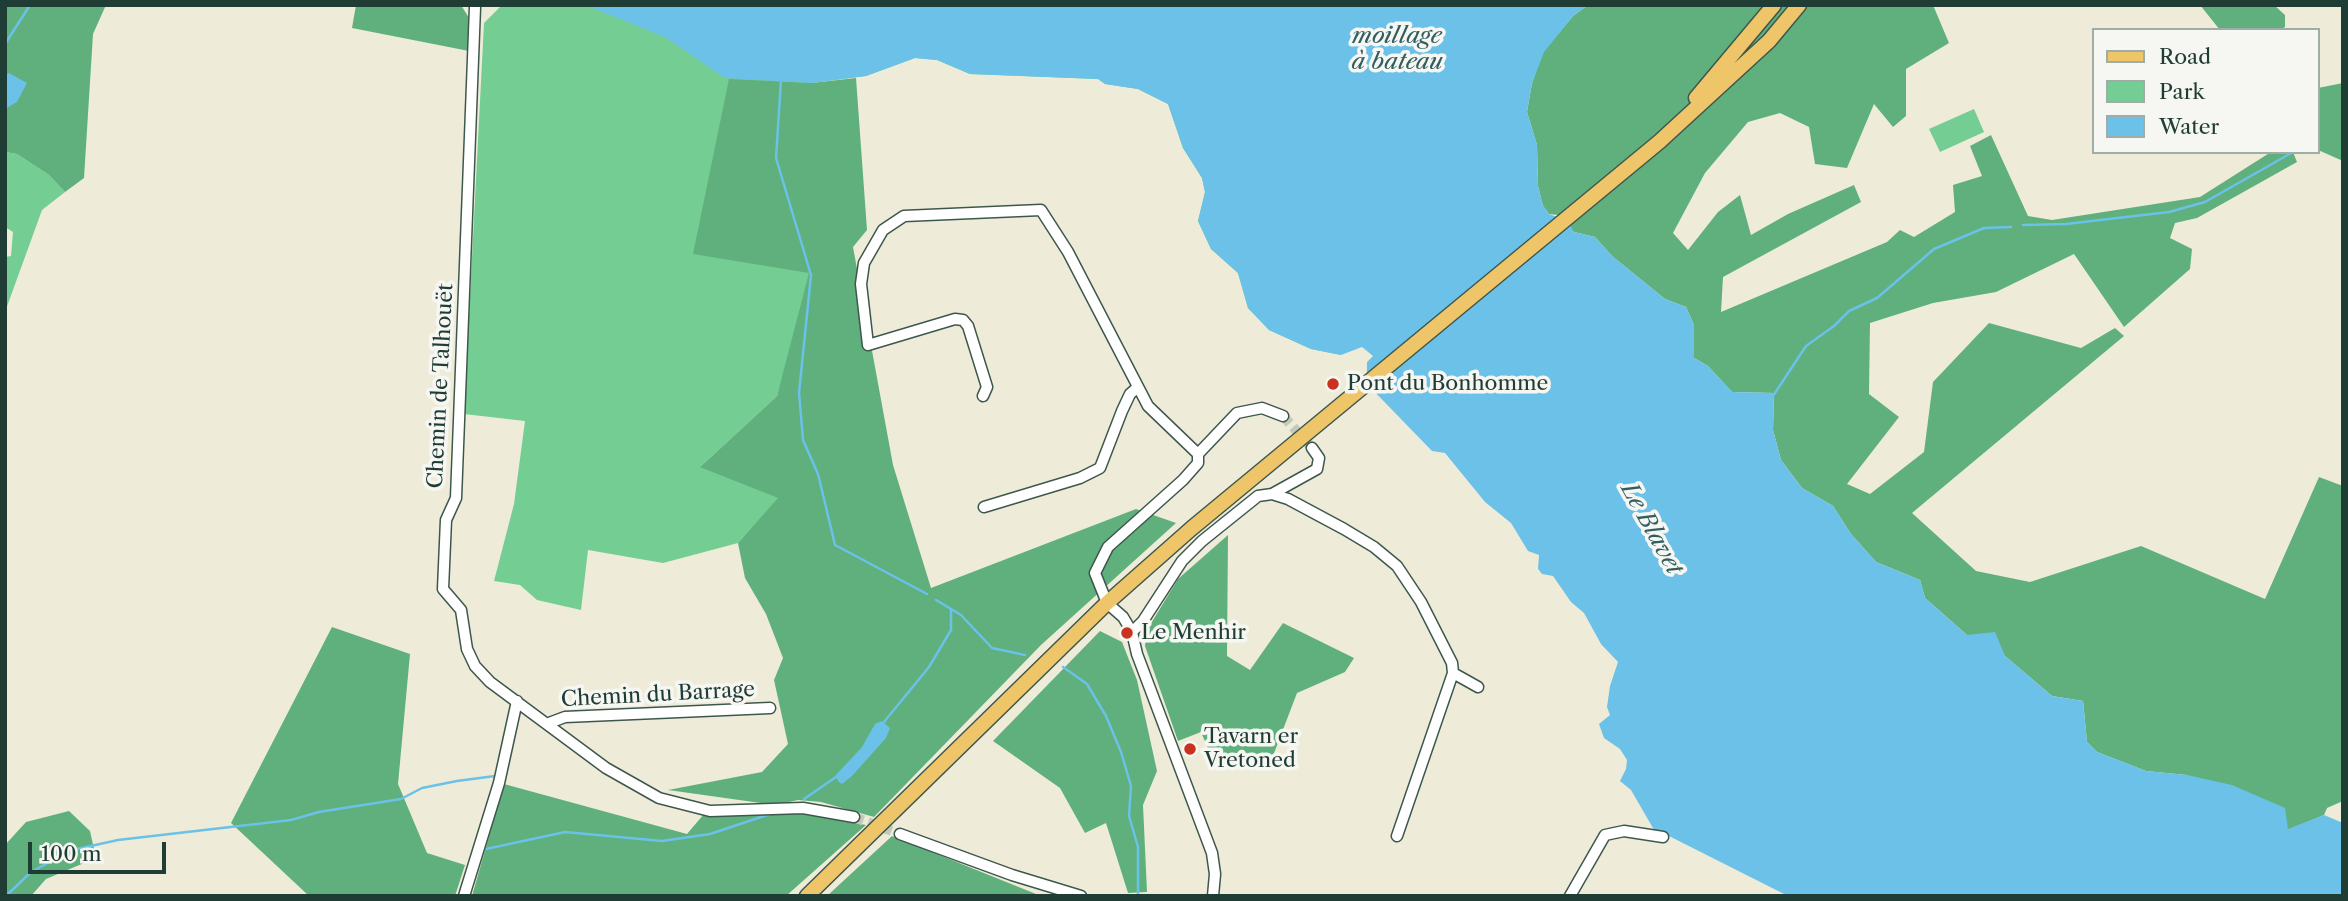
<!DOCTYPE html>
<meta charset="utf-8">
<style>
body{margin:0}
#map{position:relative;width:2348px;height:901px;overflow:hidden;background:#eeecd9;font-family:"Libre Caslon Text",serif}
canvas{display:block}
.frame{position:absolute;inset:0;border:7px solid #1f3d34;pointer-events:none}
.legend{position:absolute;left:2092px;top:28px;width:228px;height:126px;box-sizing:border-box;background:#f6f6f2;border:2px solid #a0aca6;margin:0;padding:9px 12px;list-style:none;font-size:21px;color:#1f3d34}
.legend li{display:flex;align-items:center;gap:14px;height:35px}
.legend b{width:35px;border:2px solid #a0aca6}
.scale{position:absolute;left:28px;top:842px;width:138px;height:32px;box-sizing:border-box;border:4px solid #1f3d34;border-top:0;padding-left:9px;font-size:21px;line-height:24px;white-space:nowrap;color:#1f3d34;-webkit-text-stroke:5px #f6f6f2;paint-order:stroke}
</style>
<div id="map">
<canvas width="2348" height="901"></canvas>
<div class="frame"></div>
<ul class="legend">
<li><b style="height:9px;background:#eec569"></b>Road</li>
<li><b style="height:19px;background:#74cd93"></b>Park</li>
<li><b style="height:19px;background:#6bc1e8"></b>Water</li>
</ul>
<div class="scale">100 m</div>
</div>
<script>
const c = document.querySelector('canvas').getContext('2d');
c.lineJoin = 'round';
function fillPath(path, color) { c.fillStyle = color; c.fill(path, 'evenodd'); }
const toPath = rows => new Path2D(rows.map(r => 'M' + r).join(''));
function trace(path, color, width, dash) { c.strokeStyle = color; c.lineWidth = width; c.lineCap = dash ? 'butt' : 'round'; c.setLineDash(dash || []); c.stroke(path); }
function drawText(font, color, halo, rows, align = 'center') {
  c.font = font + ' "Libre Caslon Text",serif'; c.lineWidth = 7; c.setLineDash([]); c.textBaseline = 'middle'; c.strokeStyle = halo; c.fillStyle = color; for (const [text, x, y, turn = 0] of rows) {
    c.save(); c.translate(x, y); c.rotate((+turn || 0) * Math.PI / 180); c.textAlign = isNaN(turn) ? turn : align; if (halo) c.strokeText(text, 0, 0); c.fillText(text, 0, 0); c.restore();
  }
}
const green = toPath([
 [502,5,1136,5,1341,355,1311,349,1269,330,1248,308,1238,273,1211,249,1198,221,1205,192,1202,178,1183,148,1168,104,1138,89,1105,84,1098,79,970,74,937,60,915,58,866,76,811,83,810,272,797,328,777,396,701,466,779,498,738,543,663,563,588,550,581,610,537,600,520,585,494,581,514,504,525,421,464,414,484,23],
 [1974,109,1984,132,1940,152,1929,129],
 [5,152,17,154,49,175,65,192,42,210,5,312,5,257,11,256,13,232,5,227]
]);
const forest = toPath([
 [5,5,106,5,93,34,84,178,65,192,49,175,17,154,5,152],
 [356,5,461,5,469,18,469,51,352,28],
 [1588,5,1933,5,1949,43,1906,69,1906,116,1893,127,1874,104,1847,168,1815,164,1809,127,1780,113,1748,122,1705,173,1673,233,1688,250,1718,212,1740,195,1751,235,1788,214,1854,185,1861,202,1723,277,1721,312,1887,242,1900,230,1914,237,1955,212,1953,185,1982,176,1970,146,1991,135,2028,216,2052,220,2200,197,2271,152,2293,152,2297,162,2197,218,2175,223,2170,238,2192,249,2190,269,2124,327,2074,254,1996,292,1933,303,1870,323,1869,394,1899,417,1847,484,1870,494,1924,452,1933,382,1989,323,2081,348,2115,328,2124,336,1912,513,1976,571,2030,582,2141,546,2265,599,2319,477,2343,486,2343,801,2327,808,2324,815,2288,830,2187,775,2146,771,2097,752,2087,742,2083,701,2052,696,2005,656,1967,635,1925,598,1920,580,1876,562,1851,534,1833,506,1802,488,1781,460,1773,430,1774,393,1732,392,1708,366,1694,358,1694,325,1686,307,1665,299,1612,256,1595,237,1574,232,1558,215,1549,214,1543,206,1538,186,1537,145,1527,112,1532,83,1543,52,1573,16],
 [2200,5,2274,5,2285,15,2285,27,2280,30,2220,30],
 [856,78,867,230,853,247,893,465,931,588,1136,509,1176,523,1041,645,874,817,821,802,798,800,775,805,668,790,762,772,788,744,774,680,783,658,766,614,745,578,738,543,778,498,700,467,777,396,809,273,693,254,729,79,811,83],
 [2343,83,2343,161,2318,150,2318,88],
 [1228,535,1227,656,1250,670,1283,623,1354,658,1345,672,1297,693,1271,761,1216,767,1201,732,1178,741,1145,646,1147,630,1178,579],
 [332,627,410,654,398,784,427,853,465,865,455,896,309,896,231,823],
 [1100,631,1122,642,1137,680,1157,771,1143,805,1147,892,1128,893,1106,823,1085,833,1060,788,993,741],
 [504,784,687,834,704,814,809,814,866,825,786,896,472,896],
 [69,811,90,831,96,858,46,879,31,896,5,896,5,845,26,822],
 [892,836,1041,896,827,896]
]);
const water = toPath([
 [585,5,1588,5,1573,16,1544,52,1532,83,1527,112,1537,145,1538,186,1543,206,1549,214,1568,221,1574,232,1595,237,1612,256,1665,299,1686,307,1694,325,1694,358,1708,366,1732,392,1774,393,1773,430,1781,460,1802,488,1833,506,1851,534,1876,562,1920,580,1925,598,1967,635,1995,632,2005,656,2052,696,2083,701,2087,742,2097,752,2146,771,2187,775,2232,785,2285,808,2288,829,2324,815,2343,823,2343,896,1788,896,1669,836,1657,835,1631,790,1620,781,1626,769,1627,760,1620,749,1604,738,1599,724,1610,715,1607,707,1610,686,1618,662,1601,644,1584,613,1571,602,1553,576,1542,574,1538,569,1539,555,1528,551,1511,523,1485,502,1445,453,1432,451,1367,384,1367,362,1373,356,1362,347,1341,355,1311,349,1269,330,1248,308,1238,273,1211,249,1198,221,1205,192,1202,178,1183,148,1168,104,1138,89,1105,84,1098,79,970,74,937,60,915,58,866,76,811,83,725,78,665,37],
 [9,73,27,83,17,102,5,109,5,75],
 [882,721,890,728,886,738,852,776,842,784,839,782,835,776,862,747,875,724]
]);
const stream = toPath([
 [5,44,30,5],
 [781,80,776,158,811,275,799,393,803,440,818,474,835,545,927,594],
 [2023,225,2066,224,2169,212,2205,202,2293,152],
 [1773,396,1806,346,1834,326,1849,311,1877,298,1934,249,1984,228,2011,227],
 [936,600,961,615,992,648,1025,655],
 [1063,667,1087,684,1106,716,1121,752,1131,786,1129,816,1138,847,1138,896],
 [884,722,929,667,951,630,951,610],
 [804,799,836,777],
 [486,849,565,832,662,841,710,834,770,814],
 [7,895,30,873,68,851,118,840,291,820,319,812,401,799,422,788,457,781,495,776,493,787]
]);
const minorTunnel = toPath([
 [1283,416,1312,448],
 [854,817,900,834]
]);
const minor = toPath([
 [475,7,456,498,446,520,443,589,461,610,467,649,475,666,490,682,606,768,659,798,710,811,803,808,854,817],
 [983,396,987,387,968,326,963,320,955,319,868,345,861,284,864,263,883,230,904,216,1041,210,1068,252,1148,406,1198,454],
 [1272,494,1317,469,1319,458,1312,448],
 [984,507,1080,478,1100,468,1122,411,1130,394,1138,387],
 [1132,632,1143,621,1182,561,1202,541,1258,496,1272,494,1288,499,1344,529,1374,547,1397,566,1421,602,1452,663,1453,673],
 [1453,673,1478,687],
 [549,723,565,717,770,708],
 [900,834,1012,875,1081,896],
 [1397,836,1453,673],
 [464,896,499,783,517,701],
 [1213,896,1215,874,1212,853,1137,654,1132,632,1123,617,1107,603,1095,573,1108,547,1183,480,1198,463,1198,454,1237,413,1262,408,1283,416],
 [1570,896,1605,835,1624,831,1663,837]
]);
const major = toPath([
 [1696,98,1774,5],
 [807,896,1107,603,1192,528,1659,142,1769,41,1799,5]
]);
const markers = [
 [1333,384,7,"#c8321e"],
 [1127,633,7,"#c8321e"],
 [1190,749,7,"#c8321e"]
];
const poiNames = [
 ["Pont du Bonhomme",1347,384],
 ["Le Menhir",1141,633],
 ["Tavarn er",1204,737],
 ["Vretoned",1204,761]
];
const streetNames = [
 ["Chemin de Talhouët",441,386,-87],
 ["Chemin du Barrage",658,695,-3]
];
const waterNames = [
 ["moillage",1397,36],
 ["à bateau",1397,62],
 ["Le Blavet",1651,529,61]
];
fillPath(green, '#74cd93');
fillPath(forest, '#5fb07d');
fillPath(water, '#6bc1e8');
trace(stream, '#6bc1e8', 2.5);
trace(minorTunnel, '#c5c9b8', 10, [10, 5]);
trace(minor, '#3e574d', 13);
trace(major, '#3e574d', 17);
trace(minor, '#fff', 10);
trace(major, '#eec569', 14);
for (const [x, y, r, color] of markers) { const dot = new Path2D(); dot.arc(x, y, r, 0, 2 * Math.PI); c.fillStyle = color; c.fill(dot); trace(dot, '#f6f6f2', 2.5); }
drawText('21px', '#1f3d34', '#f6f6f2', poiNames, 'left');
drawText('21px', '#1f3d34', '#f6f6f2', streetNames);
drawText('italic 23px', '#325e61', '#f6f6f2', waterNames);
</script>
